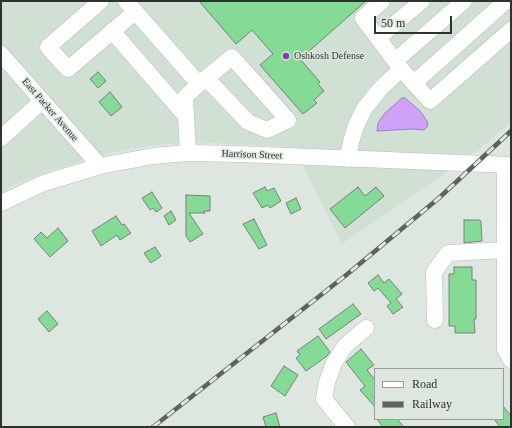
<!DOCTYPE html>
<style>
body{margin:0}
#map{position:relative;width:512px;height:428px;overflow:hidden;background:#dee7df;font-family:Georgia,serif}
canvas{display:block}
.frame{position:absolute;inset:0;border:2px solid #2f3330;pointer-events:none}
.legend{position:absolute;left:374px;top:368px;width:130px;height:52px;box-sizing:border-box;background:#dee7df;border:1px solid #989f99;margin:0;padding:5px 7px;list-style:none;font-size:12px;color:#2f3330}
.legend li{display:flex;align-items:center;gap:8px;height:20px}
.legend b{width:20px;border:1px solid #989f99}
.scale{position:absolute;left:374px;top:16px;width:78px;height:18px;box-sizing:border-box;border:2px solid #2f3330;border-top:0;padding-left:5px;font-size:12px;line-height:14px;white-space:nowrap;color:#2f3330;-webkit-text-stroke:3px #dee7df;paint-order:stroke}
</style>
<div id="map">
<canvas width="512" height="428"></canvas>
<div class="frame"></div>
<ul class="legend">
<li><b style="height:5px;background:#fff"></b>Road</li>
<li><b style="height:5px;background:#5d635e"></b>Railway</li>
</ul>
<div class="scale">50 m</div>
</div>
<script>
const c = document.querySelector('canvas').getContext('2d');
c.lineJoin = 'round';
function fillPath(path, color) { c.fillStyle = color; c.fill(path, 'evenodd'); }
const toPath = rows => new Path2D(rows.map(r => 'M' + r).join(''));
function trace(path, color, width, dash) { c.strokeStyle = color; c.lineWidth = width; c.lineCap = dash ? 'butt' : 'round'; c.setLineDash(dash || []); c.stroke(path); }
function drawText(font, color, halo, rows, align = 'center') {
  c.font = font + ' Georgia,serif'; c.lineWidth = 3; c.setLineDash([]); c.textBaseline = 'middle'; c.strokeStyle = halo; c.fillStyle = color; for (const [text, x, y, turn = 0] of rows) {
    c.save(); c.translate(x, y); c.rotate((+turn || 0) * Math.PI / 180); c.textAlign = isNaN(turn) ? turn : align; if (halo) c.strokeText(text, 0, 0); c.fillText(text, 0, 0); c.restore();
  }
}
const built = toPath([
 [1,1,511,1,511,122,479,150,342,244,294,147,213,143,164,144,132,149,113,152,52,170,16,184,1,192]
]);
const water = toPath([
 [402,98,405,98,420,111,427,121,428,126,424,130,411,129,377,131,378,123,385,113,402,98]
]);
const building = toPath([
 [199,1,366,1,300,59,320,82,318,84,324,91,314,100,317,103,303,114,260,65,273,54,252,30,236,44,199,1],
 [98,72,106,81,98,88,90,79,98,72],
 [110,92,122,107,111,116,99,102,110,92],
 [265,187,267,191,274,188,281,201,270,208,268,205,262,208,253,193,265,187],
 [358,187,365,196,376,187,384,196,345,228,330,209,358,187],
 [152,192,162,208,156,212,153,208,150,210,142,198,152,192],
 [186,195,210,196,210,211,204,211,205,213,189,213,203,234,190,242,186,236,186,195],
 [296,198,301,209,291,214,286,203,296,198],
 [171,211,176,220,169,225,164,216,171,211],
 [116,216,122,225,124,224,131,233,120,240,117,235,101,246,92,231,116,216],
 [254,219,267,245,259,249,243,224,254,219],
 [464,220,480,220,481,222,482,241,464,243,464,220],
 [58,228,68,241,50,257,34,239,41,232,47,238,58,228],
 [155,247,161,256,151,263,144,253,155,247],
 [454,267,472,267,472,280,476,280,476,319,474,319,475,333,455,333,455,326,449,326,449,274,454,274,454,267],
 [378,275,384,283,389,279,402,294,396,299,403,307,393,314,387,306,391,303,378,288,374,291,368,283,378,275],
 [353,304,361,314,326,339,319,329,353,304],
 [47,311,58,324,49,332,38,319,47,311],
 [318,336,330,352,327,356,306,371,296,358,300,355,297,351,318,336],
 [361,349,374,365,367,370,375,380,375,407,360,390,365,386,346,362,361,349],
 [284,366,298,375,285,396,271,386,284,366],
 [503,406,511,416,511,427,500,427,494,419,503,419,503,406],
 [276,413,280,427,266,427,263,417,276,413],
 [377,419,397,419,404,427,383,427,377,419]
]);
const minor = toPath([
 [101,1,48,47,68,69,135,12],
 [126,1,199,84],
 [382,1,363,18,401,69],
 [112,31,185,115],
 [378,38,422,1],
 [1,54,100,166],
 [395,61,464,1],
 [414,83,506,1],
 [1,138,42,101],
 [188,153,185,97,199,84,232,57,288,120,267,130,248,122,206,78],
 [348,159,351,142,356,126,364,109,380,89,401,69,430,101,511,30],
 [505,165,505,349,511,360],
 [1,203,44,183,100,166,153,156,188,153,238,154,511,165],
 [435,320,434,272,448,253,505,250],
 [347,427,324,399,327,382,334,363,345,346,366,328]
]);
const rail = toPath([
 [153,427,345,276,439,198,511,131]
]);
const markers = [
 [286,56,4,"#803eb2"]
];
const poiNames = [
 ["Oshkosh Defense",294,56]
];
const streetNames = [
 ["East Packer Avenue",50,110,49],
 ["Harrison Street",252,155,2]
];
fillPath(built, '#d0e0d2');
fillPath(water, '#cfa1f9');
trace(water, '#9f80bd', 1);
fillPath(building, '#84db95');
trace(building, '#79817a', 1);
trace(minor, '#b5beb6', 17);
trace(minor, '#fff', 16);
trace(rail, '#5d635e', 4.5);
trace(rail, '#dee7df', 3, [9]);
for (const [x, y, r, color] of markers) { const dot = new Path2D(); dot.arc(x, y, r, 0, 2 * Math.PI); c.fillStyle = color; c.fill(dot); trace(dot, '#dee7df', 1.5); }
drawText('10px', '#2f3330', '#dee7df', poiNames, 'left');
drawText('10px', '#2f3330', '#dee7df', streetNames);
</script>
